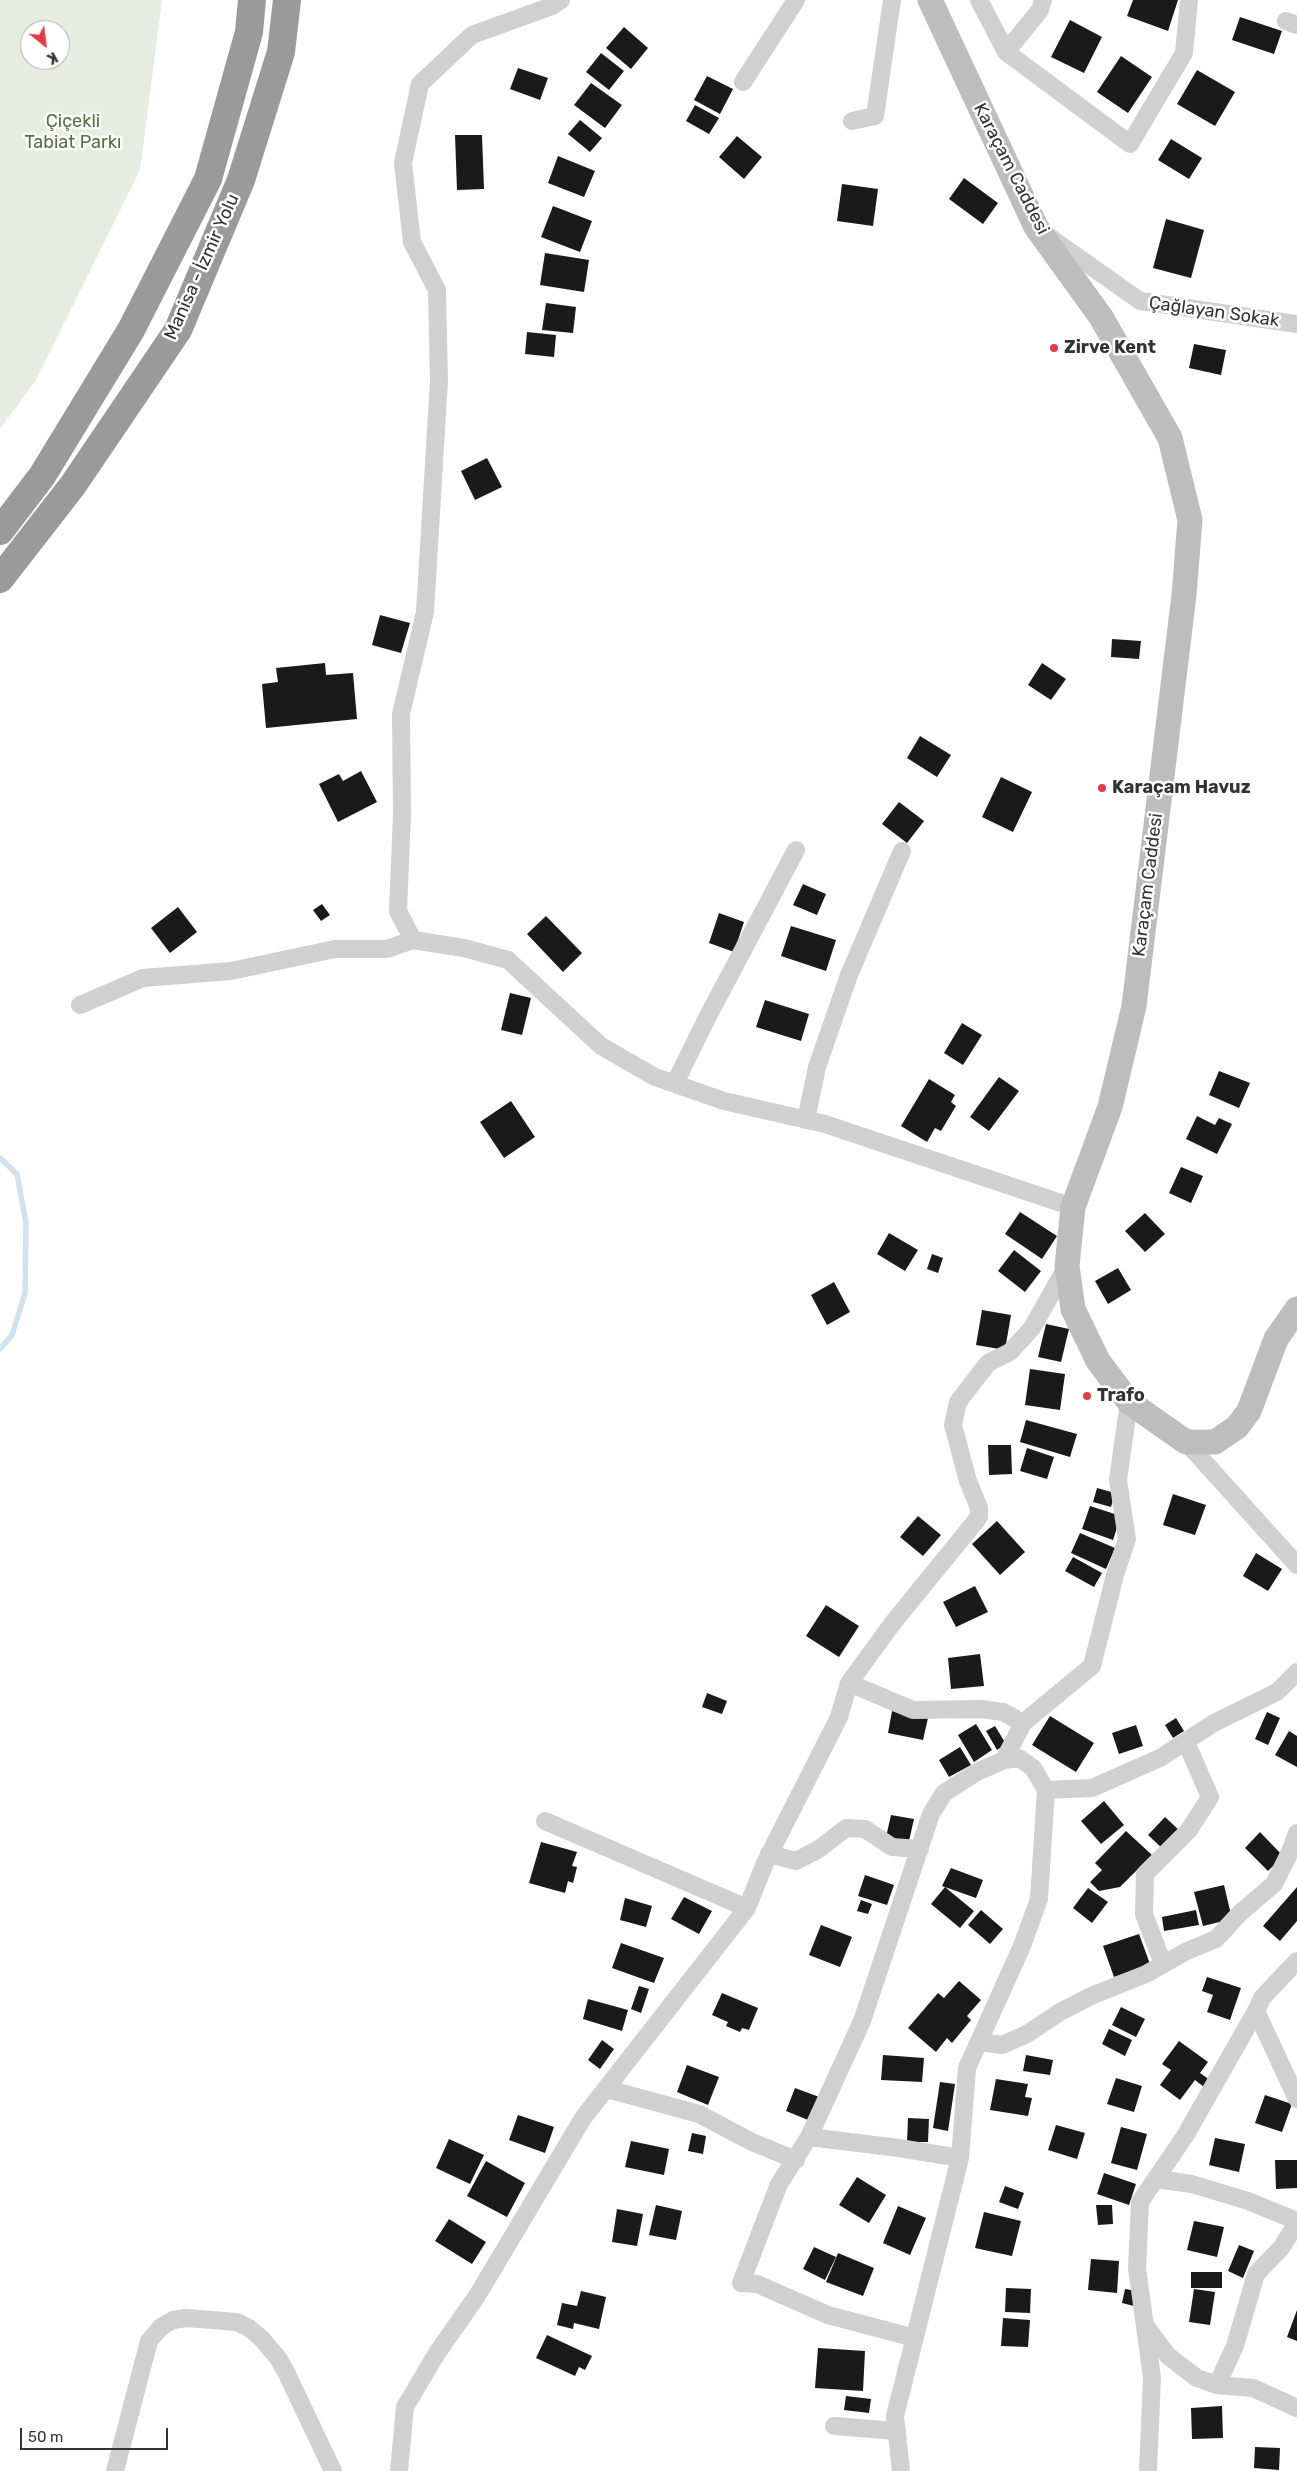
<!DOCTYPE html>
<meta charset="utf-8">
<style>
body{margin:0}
#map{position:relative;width:1297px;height:2471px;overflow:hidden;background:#fff;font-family:Rubik,sans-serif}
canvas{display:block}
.north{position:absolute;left:20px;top:20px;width:50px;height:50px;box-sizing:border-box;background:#fff;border:1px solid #adadad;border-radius:50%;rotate:151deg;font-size:14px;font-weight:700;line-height:20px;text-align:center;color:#333}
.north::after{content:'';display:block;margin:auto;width:18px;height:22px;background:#e63946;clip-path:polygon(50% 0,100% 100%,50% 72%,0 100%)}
.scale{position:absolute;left:20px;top:2428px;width:148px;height:22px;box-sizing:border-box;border:2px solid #333;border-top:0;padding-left:6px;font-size:15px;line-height:18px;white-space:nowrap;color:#333;-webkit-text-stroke:4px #fff;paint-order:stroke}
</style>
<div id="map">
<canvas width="1297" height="2471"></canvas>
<div class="north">K</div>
<div class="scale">50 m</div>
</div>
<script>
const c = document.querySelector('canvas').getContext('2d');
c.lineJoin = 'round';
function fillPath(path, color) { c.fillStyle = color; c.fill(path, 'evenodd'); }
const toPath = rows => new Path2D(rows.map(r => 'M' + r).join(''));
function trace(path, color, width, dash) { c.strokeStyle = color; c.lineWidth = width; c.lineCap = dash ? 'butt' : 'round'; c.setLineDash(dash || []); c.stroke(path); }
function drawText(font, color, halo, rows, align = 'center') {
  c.font = font + ' Rubik,sans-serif'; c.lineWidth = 5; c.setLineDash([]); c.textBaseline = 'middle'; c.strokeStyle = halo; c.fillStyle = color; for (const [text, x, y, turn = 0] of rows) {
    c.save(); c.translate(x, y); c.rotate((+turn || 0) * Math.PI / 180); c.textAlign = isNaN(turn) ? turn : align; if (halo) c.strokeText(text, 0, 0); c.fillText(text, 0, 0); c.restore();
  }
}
const green = toPath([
 [0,0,162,0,140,170,36,380,0,429],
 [30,30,60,30,60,60,30,60]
]);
const stream = toPath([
 [0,1158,17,1174,26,1223,25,1293,12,1335,0,1349]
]);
const building = toPath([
 [1133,0,1178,0,1168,31,1127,16],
 [1240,17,1282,31,1274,54,1232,40],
 [1070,20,1102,37,1084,73,1051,57],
 [624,27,648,48,631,69,606,48],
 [601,53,624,71,609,90,586,72],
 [1121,56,1152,77,1128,113,1097,92],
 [518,68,548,78,540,100,510,89],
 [1197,70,1235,92,1215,126,1177,104],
 [707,76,733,89,720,114,694,100],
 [591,83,622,105,605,128,574,105],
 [695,105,719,118,709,134,686,121],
 [580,120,602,138,590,152,568,134],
 [455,135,482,135,484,189,457,190],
 [737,136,762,157,744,179,719,157],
 [1171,139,1202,158,1189,179,1158,160],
 [558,156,595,171,584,197,548,183],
 [964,178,998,203,983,224,949,199],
 [842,184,878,189,873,226,837,221],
 [553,206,592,221,580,252,541,237],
 [1166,219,1204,230,1191,278,1153,268],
 [545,253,589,260,584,292,540,285],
 [546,303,576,307,573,333,542,330],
 [527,332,556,335,554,357,525,354],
 [1194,344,1226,350,1221,375,1189,368],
 [487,458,502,487,475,500,461,471],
 [380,615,410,623,401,653,372,645],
 [1112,639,1141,641,1139,659,1111,657],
 [325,663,326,675,353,673,357,719,266,728,262,684,278,682,276,668],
 [1042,663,1066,679,1051,700,1028,685],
 [920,736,951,755,937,777,907,758],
 [361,771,377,802,338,822,319,784,339,774,343,781],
 [1001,777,1032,792,1013,832,982,817],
 [899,802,924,821,907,843,882,824],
 [803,884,826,894,817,915,793,905],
 [322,904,330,915,321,921,313,910],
 [178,907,197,932,170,953,151,928],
 [719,913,744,922,734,952,709,943],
 [546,916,582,953,563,972,527,934],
 [791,926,836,940,826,971,781,956],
 [510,993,531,998,522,1035,501,1030],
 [765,1000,809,1014,801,1041,756,1027],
 [962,1023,982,1035,963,1065,944,1053],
 [1219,1071,1250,1083,1239,1108,1209,1095],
 [999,1077,1019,1091,989,1131,970,1117],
 [929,1079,955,1095,951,1102,956,1106,941,1131,935,1128,927,1142,901,1126],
 [511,1101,535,1137,504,1158,480,1122],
 [1197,1116,1215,1125,1219,1118,1232,1124,1217,1154,1186,1139],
 [1181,1167,1203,1176,1191,1203,1169,1193],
 [1020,1212,1057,1236,1042,1259,1005,1234],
 [1145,1213,1165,1234,1145,1252,1125,1231],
 [889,1233,918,1250,905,1271,877,1254],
 [1014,1250,1041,1271,1025,1292,998,1271],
 [932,1254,943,1258,938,1273,927,1269],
 [1118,1268,1131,1290,1108,1304,1095,1281],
 [834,1282,850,1312,827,1325,811,1295],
 [982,1310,1011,1315,1005,1350,976,1345],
 [1046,1324,1069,1329,1061,1362,1038,1357],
 [1030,1369,1065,1374,1060,1410,1025,1405],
 [1026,1420,1077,1434,1070,1457,1020,1442],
 [988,1445,1011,1445,1012,1474,989,1475],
 [1027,1448,1054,1457,1047,1479,1020,1471],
 [1097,1488,1115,1493,1111,1507,1093,1502],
 [1173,1494,1206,1505,1195,1535,1163,1525],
 [1090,1506,1121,1516,1113,1540,1082,1529],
 [918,1516,941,1535,923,1556,900,1537],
 [997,1521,1025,1552,1000,1575,972,1544],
 [1080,1533,1115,1548,1106,1569,1071,1553],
 [1256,1553,1282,1569,1268,1591,1243,1576],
 [1073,1557,1102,1573,1094,1587,1065,1571],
 [975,1586,988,1612,956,1627,943,1602],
 [826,1605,859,1626,839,1657,806,1636],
 [980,1654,984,1686,951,1689,948,1658],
 [707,1693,727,1701,722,1714,702,1707],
 [892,1711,928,1718,923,1740,888,1733],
 [1267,1712,1280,1718,1268,1745,1255,1739],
 [1050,1716,1094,1743,1076,1772,1032,1745],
 [1176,1718,1184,1731,1173,1738,1165,1725],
 [976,1724,992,1750,974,1762,958,1735],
 [1136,1725,1143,1746,1119,1754,1112,1733],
 [995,1726,1006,1744,997,1750,986,1731],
 [1289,1731,1297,1736,1297,1767,1275,1755],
 [960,1747,971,1765,949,1777,939,1760],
 [1104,1801,1124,1825,1101,1844,1081,1821],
 [891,1815,914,1819,909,1841,886,1837],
 [1165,1817,1181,1832,1164,1850,1148,1835],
 [1126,1831,1152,1855,1120,1887,1099,1891,1090,1882,1102,1870,1095,1863],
 [1260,1832,1283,1856,1268,1871,1245,1848],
 [541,1842,577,1852,572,1866,577,1867,573,1883,568,1881,565,1893,529,1883],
 [951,1868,983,1880,976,1898,942,1886],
 [865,1875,894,1885,887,1905,858,1896],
 [1224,1885,1232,1919,1203,1926,1194,1892],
 [945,1887,974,1911,960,1928,931,1904],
 [1297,1887,1297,1921,1280,1941,1263,1926],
 [1088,1888,1108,1902,1092,1923,1073,1908],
 [684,1897,712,1911,699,1934,671,1919],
 [625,1898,652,1906,646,1927,620,1920],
 [861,1900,872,1904,868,1914,857,1911],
 [981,1910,1003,1929,990,1944,968,1925],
 [1196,1910,1199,1925,1164,1931,1162,1917],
 [821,1925,852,1937,840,1967,809,1955],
 [1139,1934,1150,1964,1114,1977,1103,1946],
 [621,1943,664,1958,654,1983,612,1968],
 [1207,1977,1241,1988,1230,2020,1207,2012,1213,1995,1202,1991],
 [959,1981,981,2000,967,2016,971,2020,952,2043,947,2038,936,2052,908,2028,938,1993,944,1998],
 [639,1986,649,1989,641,2013,631,2009],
 [722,1993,758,2008,749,2030,742,2028,740,2032,726,2026,728,2022,712,2015],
 [588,1999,628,2010,622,2031,583,2019],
 [1121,2007,1145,2019,1136,2037,1112,2025],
 [1109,2029,1132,2040,1125,2056,1102,2044],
 [602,2040,614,2049,600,2069,588,2060],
 [1179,2041,1208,2062,1200,2073,1210,2080,1204,2087,1195,2080,1180,2100,1160,2085,1171,2070,1162,2064],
 [883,2055,924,2058,922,2082,881,2080],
 [1026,2055,1053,2060,1050,2075,1023,2071],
 [687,2065,719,2077,708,2105,677,2092],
 [1116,2078,1142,2086,1134,2112,1107,2104],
 [996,2079,1028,2084,1025,2097,1032,2098,1028,2116,990,2110],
 [940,2082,955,2084,948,2131,933,2128],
 [795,2088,822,2098,813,2122,786,2111],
 [1265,2095,1292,2104,1282,2132,1255,2123],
 [518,2115,554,2127,545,2153,509,2140],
 [908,2118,929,2119,928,2142,907,2142],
 [1056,2125,1085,2133,1077,2159,1048,2150],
 [1121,2127,1147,2134,1137,2170,1111,2163],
 [692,2133,706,2136,703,2154,688,2151],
 [1215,2138,1245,2144,1239,2172,1209,2165],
 [449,2139,484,2155,470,2184,436,2168],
 [631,2141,669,2149,664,2175,625,2167],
 [1275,2160,1297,2160,1297,2188,1276,2189],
 [486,2161,525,2183,507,2217,467,2196],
 [1104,2173,1136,2184,1129,2205,1097,2194],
 [857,2177,886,2195,869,2223,839,2205],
 [1005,2186,1024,2193,1018,2209,999,2202],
 [656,2205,682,2211,676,2240,649,2235],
 [1096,2205,1112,2205,1113,2224,1098,2225],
 [898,2206,926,2218,910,2255,883,2243],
 [617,2209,643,2214,637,2246,612,2242],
 [984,2212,1021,2221,1012,2256,975,2248],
 [449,2219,486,2242,472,2264,435,2241],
 [1194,2221,1224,2227,1217,2257,1187,2250],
 [1239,2245,1254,2251,1243,2278,1228,2271],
 [814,2247,836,2257,825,2280,803,2269],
 [838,2253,874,2268,863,2296,826,2282],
 [1091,2259,1119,2261,1117,2293,1088,2290],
 [1191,2272,1222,2272,1222,2288,1191,2288],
 [1006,2288,1031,2289,1030,2313,1005,2312],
 [1125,2289,1137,2291,1134,2306,1122,2303],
 [1194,2289,1215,2292,1210,2325,1189,2322],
 [581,2291,606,2297,599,2329,574,2323,573,2329,557,2325,562,2303,577,2306],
 [1297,2310,1297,2341,1287,2337],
 [1003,2318,1030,2320,1028,2347,1001,2346],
 [547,2335,592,2356,585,2370,579,2367,575,2376,536,2358],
 [818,2348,865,2351,863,2391,815,2388],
 [846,2396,871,2399,869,2413,844,2410],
 [1222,2406,1223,2438,1192,2439,1191,2408],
 [1255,2447,1280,2448,1279,2470,1254,2468]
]);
const street = toPath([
 [561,0,552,6,472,35,420,84,403,163,412,242,437,290,439,381,425,612,401,714,402,814,398,911,413,940,464,948,508,960,601,1046,655,1077,724,1101,825,1124,1073,1207],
 [979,0,1006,52,1130,144,1184,53,1189,0],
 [1286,21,1297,25],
 [1006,52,1040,10,1043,0],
 [743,82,796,0],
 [852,121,875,116,892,0],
 [1048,236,1140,301,1297,324],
 [80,1005,143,978,231,971,335,949,387,949,413,940],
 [675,1083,707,1018,796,850],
 [806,1120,817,1067,849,975,902,851],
 [1186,1442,1297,1565],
 [849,1683,913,1710,981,1709,1003,1712,1023,1723,1092,1666,1115,1575,1127,1539,1118,1480,1129,1402],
 [1004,1760,1023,1723],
 [1046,1790,1092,1788,1160,1758,1214,1723,1277,1692,1297,1672],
 [545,1821,747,1908],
 [769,1854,796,1861,819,1849,846,1828,865,1829,892,1847,920,1849],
 [1297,1961,1262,1998,1256,2011,1297,2099],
 [1163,1964,1144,1914,1145,1874,1189,1830,1210,1797,1186,1742],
 [979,2042,1002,2045,1027,2034,1060,2012,1091,1996,1146,1974,1187,1951,1216,1939,1240,1913,1274,1884,1290,1852,1297,1833],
 [607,2089,699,2114,752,2142,796,2160],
 [809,2137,899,2148,960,2158],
 [1156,2179,1192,2184,1248,2201,1297,2221],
 [1146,2326,1168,2356,1197,2378,1217,2385,1253,2388,1297,2408],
 [1217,2385,1235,2346,1256,2274,1281,2248,1297,2223],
 [834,2426,897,2431],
 [115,2471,149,2341,161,2327,173,2320,186,2318,237,2322,249,2328,262,2339,278,2358,286,2372,333,2471],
 [399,2471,405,2407,437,2353,477,2296,583,2118,747,1908,765,1863,839,1717,849,1683,892,1624,979,1517,979,1508,968,1481,953,1425,958,1402,988,1363,1010,1352,1032,1328,1067,1266],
 [901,2471,895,2416,960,2158,967,2068,1022,1946,1039,1899,1046,1790,1033,1768,1019,1758,1004,1760,977,1772,944,1793,931,1814,862,2021,809,2137,779,2184,741,2283,757,2284,828,2315,915,2338],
 [1148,2471,1152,2378,1137,2268,1140,2202,1185,2136,1256,2011]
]);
const secondary = toPath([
 [930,0,1036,227,1101,317,1170,438,1190,520,1184,595,1134,1006,1110,1107,1073,1207,1067,1266,1073,1309,1098,1361,1129,1402,1186,1442,1215,1442,1237,1427,1249,1411,1276,1339,1297,1309]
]);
const highway = toPath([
 [0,531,42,476,131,330,208,179,249,32,252,0],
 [0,579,73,485,178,330,241,180,281,52,287,0]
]);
const markers = [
 [1054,348,5,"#e63946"],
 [1102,788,5,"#e63946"],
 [1087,1396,5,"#e63946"]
];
const parkNames = [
 ["Çiçekli",73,122],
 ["Tabiat Parkı",73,143]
];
const streetNames = [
 ["Karaçam Caddesi",1011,169,63],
 ["Manisa - İzmir Yolu",202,267,-66],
 ["Çağlayan Sokak",1214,312,8],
 ["Karaçam Caddesi",1148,885,-83]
];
const poiNames = [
 ["Zirve Kent",1064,348],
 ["Karaçam Havuz",1112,788],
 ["Trafo",1097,1396]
];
fillPath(green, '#e6ecdf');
trace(stream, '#cfe2ee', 5.5);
fillPath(building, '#1a1a1a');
trace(street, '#d0d0d0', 18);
trace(secondary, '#bdbdbd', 25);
trace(highway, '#9a9a9a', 28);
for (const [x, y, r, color] of markers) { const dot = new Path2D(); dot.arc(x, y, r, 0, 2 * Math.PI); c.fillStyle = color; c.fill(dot); trace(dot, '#fff', 2); }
drawText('18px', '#56703f', '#fff', parkNames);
drawText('18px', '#333', '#fff', streetNames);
drawText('bold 18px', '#333', '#fff', poiNames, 'left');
</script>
